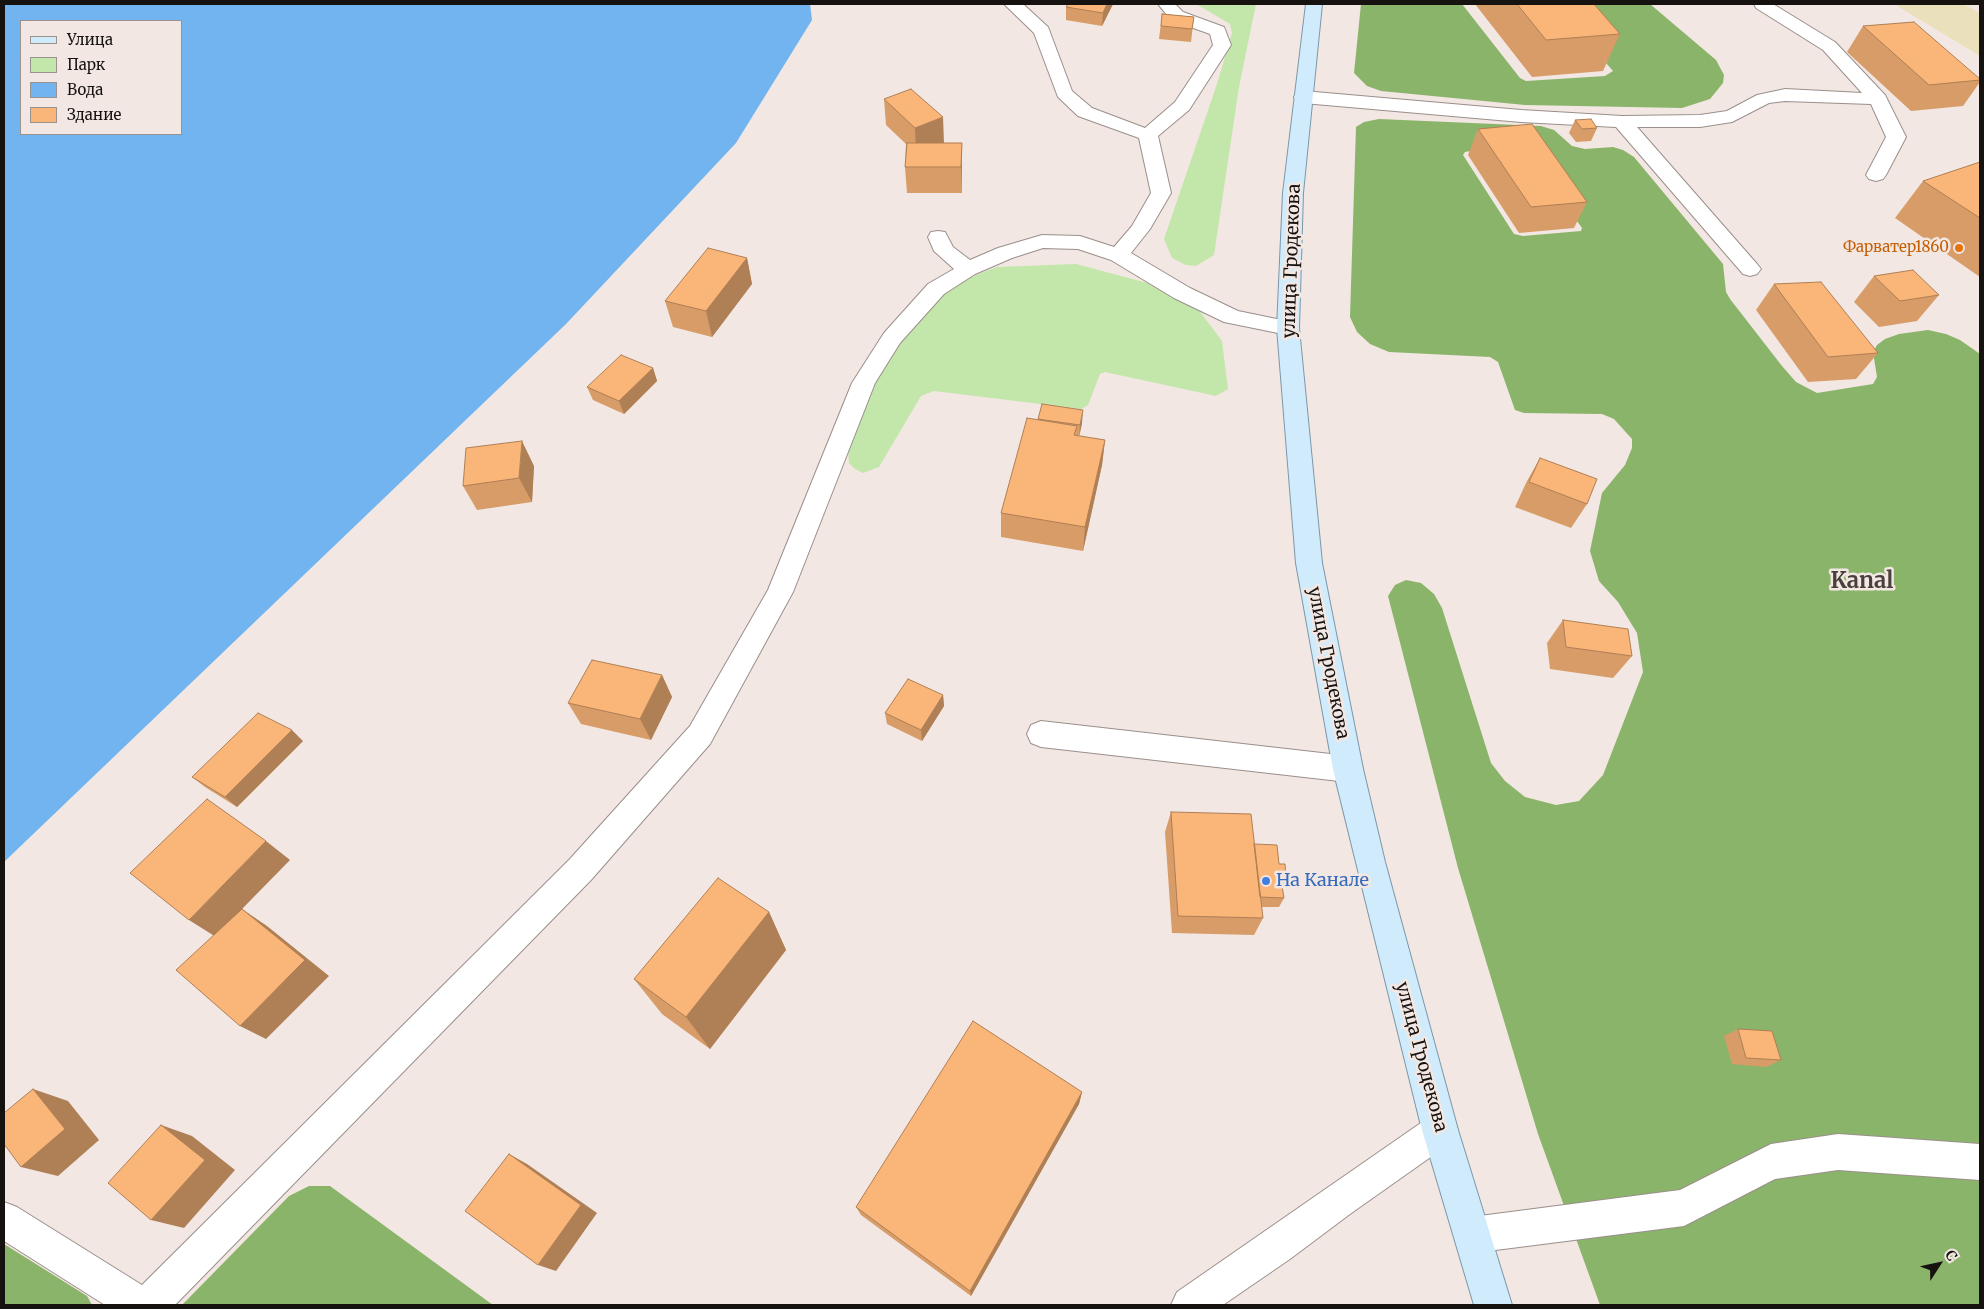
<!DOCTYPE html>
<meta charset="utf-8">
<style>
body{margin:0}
#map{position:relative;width:1984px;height:1309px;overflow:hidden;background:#f2e7e2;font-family:Merriweather,serif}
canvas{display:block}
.frame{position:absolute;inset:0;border:5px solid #161210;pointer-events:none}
.legend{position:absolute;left:20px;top:20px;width:162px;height:115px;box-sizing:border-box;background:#f2e7e2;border:1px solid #9a928e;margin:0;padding:6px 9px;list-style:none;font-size:15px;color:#161210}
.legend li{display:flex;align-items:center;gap:10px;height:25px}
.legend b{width:25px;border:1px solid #9a928e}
.north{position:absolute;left:1914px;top:1239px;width:50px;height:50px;-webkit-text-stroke:4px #f2e7e2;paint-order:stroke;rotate:55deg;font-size:14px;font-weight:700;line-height:20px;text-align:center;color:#161210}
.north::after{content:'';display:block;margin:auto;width:18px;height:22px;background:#161210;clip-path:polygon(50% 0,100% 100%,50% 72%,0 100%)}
</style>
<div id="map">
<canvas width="1984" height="1309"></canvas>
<div class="frame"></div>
<ul class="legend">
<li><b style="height:6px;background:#d0ecfc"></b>Улица</li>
<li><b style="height:14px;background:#c3e7aa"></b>Парк</li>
<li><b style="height:14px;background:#71b4f0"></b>Вода</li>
<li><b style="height:14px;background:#fab579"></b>Здание</li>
</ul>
<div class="north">С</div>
</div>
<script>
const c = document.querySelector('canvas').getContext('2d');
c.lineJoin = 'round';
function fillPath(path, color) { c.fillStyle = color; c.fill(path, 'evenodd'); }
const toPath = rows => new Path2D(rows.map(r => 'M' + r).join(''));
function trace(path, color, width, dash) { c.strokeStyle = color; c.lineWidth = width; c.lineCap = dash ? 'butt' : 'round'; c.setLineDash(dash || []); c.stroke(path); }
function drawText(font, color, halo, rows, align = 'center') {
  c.font = font + ' Merriweather,serif'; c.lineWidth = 5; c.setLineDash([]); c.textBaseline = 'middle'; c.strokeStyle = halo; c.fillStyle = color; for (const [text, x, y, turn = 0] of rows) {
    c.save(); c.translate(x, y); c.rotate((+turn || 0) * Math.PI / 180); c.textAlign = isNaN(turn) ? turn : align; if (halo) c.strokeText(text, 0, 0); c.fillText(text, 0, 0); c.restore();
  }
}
const green = toPath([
 [1196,4,1256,4,1239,87,1214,255,1196,266,1186,265,1172,258,1164,239,1217,84,1232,33,1230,24],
 [1076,264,1170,289,1195,305,1222,341,1228,389,1216,396,1105,372,1100,374,1088,405,1081,409,934,391,921,396,879,467,863,473,855,469,849,463,848,451,871,384,899,340,941,295,968,278,997,267]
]);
const forest = toPath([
 [1361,4,1462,4,1520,78,1526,81,1605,76,1613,71,1555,4,1650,4,1716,60,1724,75,1723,83,1710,99,1682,108,1525,105,1381,91,1367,86,1354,73],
 [1379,119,1541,126,1554,130,1572,146,1585,149,1613,147,1623,150,1634,157,1723,264,1726,292,1730,299,1782,366,1796,382,1817,393,1873,384,1877,377,1873,352,1877,345,1885,339,1899,334,1928,330,1946,334,1960,340,1980,354,1980,1305,1600,1305,1538,1134,1458,868,1388,596,1395,585,1406,580,1421,583,1434,594,1442,608,1491,763,1505,781,1525,797,1556,805,1579,801,1603,775,1643,672,1637,633,1618,602,1599,581,1590,551,1602,493,1625,465,1632,448,1632,439,1614,419,1602,414,1524,413,1515,410,1498,362,1490,357,1389,352,1370,344,1357,332,1350,317,1356,127,1364,122],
 [1525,149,1582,228,1581,231,1523,236,1514,234,1463,155,1465,152,1471,151],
 [309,1186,330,1186,493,1305,182,1305,289,1196],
 [4,1244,87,1296,92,1305,4,1305]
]);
const sand = toPath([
 [1894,4,1963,4,1980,13,1980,56]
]);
const water = toPath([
 [4,4,810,4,812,20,736,143,566,324,4,862],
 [21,21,181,21,181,134,21,134]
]);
const minor = toPath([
 [1004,4,1023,4,1048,27,1072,91,1092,108,1145,128,1175,102,1213,45,1210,34,1171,20,1158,4,1175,4,1183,12,1224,27,1231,45,1189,110,1158,136,1171,193,1150,229,1131,253,1190,288,1238,311,1296,323,1299,328,1296,333,1288,335,1224,322,1174,298,1111,260,1078,249,1043,248,1012,258,975,274,944,294,900,343,875,383,793,592,710,744,591,880,175,1305,105,1305,4,1241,4,1202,17,1207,142,1285,569,860,690,726,768,590,852,383,884,333,928,284,954,269,934,251,928,237,931,232,938,231,945,232,953,247,970,260,998,248,1042,235,1080,236,1114,247,1132,226,1151,193,1139,138,1078,116,1058,97,1034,33,1004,4],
 [1754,4,1773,4,1835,42,1885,95,1906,137,1886,175,1883,179,1876,181,1869,179,1866,175,1886,137,1871,104,1785,101,1769,103,1732,122,1700,127,1637,127,1757,264,1761,269,1757,274,1750,276,1743,274,1616,127,1521,122,1303,103,1296,101,1294,97,1296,93,1303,91,1521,110,1622,116,1700,115,1727,111,1757,95,1785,89,1862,93,1823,50,1756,8,1754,4],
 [1041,721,1348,756,1358,760,1363,769,1358,778,1348,782,1041,747,1031,743,1027,734,1031,725,1041,721],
 [1440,1112,1452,1118,1458,1130,1452,1142,1350,1214,1290,1259,1223,1305,1171,1305,1177,1292,1428,1118,1440,1112],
 [1838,1134,1980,1144,1980,1180,1838,1170,1775,1179,1684,1226,1472,1253,1459,1248,1454,1235,1459,1222,1472,1217,1680,1190,1771,1144,1838,1134]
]);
const major = toPath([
 [1306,4,1322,4,1303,193,1299,328,1322,563,1363,769,1385,862,1458,1130,1512,1305,1474,1305,1422,1130,1333,769,1296,563,1277,328,1283,193,1306,4]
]);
const wall = toPath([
 [1113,4,1102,26,1066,20,1066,7],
 [1475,4,1594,4,1620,34,1603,71,1532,77],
 [1162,14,1194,17,1191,42,1159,39],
 [1863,26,1980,79,1980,82,1963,106,1911,111,1847,52],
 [884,99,944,143,962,143,962,193,907,193,905,167,906,144,886,125],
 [1575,120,1597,128,1591,141,1576,142,1569,133],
 [1478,129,1587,202,1574,228,1519,233,1468,155],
 [1980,162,1980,277,1895,218,1923,181],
 [747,258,752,284,712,337,673,327,665,301],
 [1874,276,1939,295,1917,321,1879,327,1854,302],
 [1774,284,1878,353,1856,379,1808,382,1756,310],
 [653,368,657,381,624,414,593,400,587,387],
 [1042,404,1082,423,1079,436,1105,440,1102,465,1083,551,1001,537,1001,513,1038,420],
 [1540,458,1587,504,1571,528,1515,507,1526,483],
 [534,466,532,502,477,510,463,486],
 [1563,620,1632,656,1613,678,1550,669,1547,643],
 [662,675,672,697,651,740,581,724,568,703],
 [943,695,944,706,922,741,887,724,885,713],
 [303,741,237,807,205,787,192,777],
 [1171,812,1254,844,1279,864,1286,880,1282,887,1284,898,1279,907,1261,907,1263,918,1254,935,1172,933,1165,832],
 [769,912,786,950,710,1049,662,1014,634,979],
 [1738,1029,1781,1060,1766,1067,1732,1064,1724,1036],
 [1082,1092,1079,1104,971,1296,861,1215,856,1207]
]);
const shadedWall = toPath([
 [1107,4,1113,4,1102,26,1103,13],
 [943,117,944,143,916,154,915,128],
 [962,143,962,193,961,167],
 [747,258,752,284,712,337,706,311],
 [653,368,657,381,624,414,619,401],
 [1083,410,1082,423,1079,438,1080,425],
 [1105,440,1102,465,1083,551,1085,527],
 [522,441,534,466,532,502,519,478],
 [662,675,672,697,651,740,640,719],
 [943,695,944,706,922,741,921,730],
 [292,730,303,741,237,807,225,797],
 [266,841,290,860,242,909,267,926,329,976,266,1039,240,1026,216,937,189,920],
 [769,912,786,950,710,1049,686,1017],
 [33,1089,68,1101,99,1140,58,1176,21,1167],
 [1082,1092,1079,1104,971,1296,970,1291],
 [161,1125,192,1136,235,1170,184,1228,151,1220],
 [509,1154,527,1164,597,1213,556,1271,538,1265]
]);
const building = toPath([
 [1068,4,1107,4,1103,13,1066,7,1068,4],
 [1517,4,1594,4,1620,34,1546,40,1517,4],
 [1162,14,1194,17,1192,29,1161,26,1162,14],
 [1914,22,1980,79,1980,80,1929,85,1863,26,1914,22],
 [911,89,943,117,915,128,884,99,911,89],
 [1591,119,1597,128,1582,129,1575,120,1591,119],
 [1532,124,1587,202,1531,207,1478,129,1532,124],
 [907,143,962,143,961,167,905,167,907,143],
 [1980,162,1980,218,1923,181,1980,162],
 [708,248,747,258,706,311,665,301,708,248],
 [1913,270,1939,295,1900,301,1874,276,1913,270],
 [1821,282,1878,353,1828,357,1774,284,1821,282],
 [621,355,653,368,619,401,587,387,621,355],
 [1042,404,1083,410,1080,425,1038,419,1042,404],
 [1027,418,1077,426,1074,435,1105,440,1085,527,1001,513,1027,418],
 [522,441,519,478,463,486,466,448,522,441],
 [1540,458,1597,479,1587,504,1529,482,1540,458],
 [1563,620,1628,629,1632,656,1566,647,1563,620],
 [592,660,662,675,640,719,568,703,592,660],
 [908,679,943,695,921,730,885,713,908,679],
 [258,713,292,730,225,797,192,777,258,713],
 [207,799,266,841,189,920,130,873,207,799],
 [1171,812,1251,814,1263,918,1178,916,1171,812],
 [1254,844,1277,845,1279,864,1285,864,1286,880,1281,880,1284,898,1260,897,1254,844],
 [718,878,769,912,686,1017,634,979,718,878],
 [242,909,305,960,240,1026,176,970,242,909],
 [973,1021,1082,1092,970,1291,856,1207,973,1021],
 [1738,1029,1772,1031,1781,1060,1746,1058,1738,1029],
 [33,1089,65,1129,21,1167,4,1144,4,1113,33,1089],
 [161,1125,205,1160,151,1220,108,1183,161,1125],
 [509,1154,581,1205,538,1265,465,1211,509,1154]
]);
const markers = [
 [1959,248,5,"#e8710a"],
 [1266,881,5,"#3f7fe0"]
];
const farFoodnames = [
 ["Фарватер1860",1949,248]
];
const streetNames = [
 ["улица Гродекова",1292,261,-88],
 ["улица Гродекова",1328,663,79],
 ["улица Гродекова",1421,1057,75]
];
const shopNames = [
 ["На Канале",1276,881]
];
const districtNames = [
 ["Kanal",1862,582]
];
fillPath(green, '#c3e7aa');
fillPath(forest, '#8ab46a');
fillPath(sand, '#eae0bb');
fillPath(water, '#71b4f0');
trace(minor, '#9a8f8b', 2);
trace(major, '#7b97a8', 2);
fillPath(minor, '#fff');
fillPath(major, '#d0ecfc');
fillPath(wall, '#d79c68');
fillPath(shadedWall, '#af7f55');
fillPath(building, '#fab579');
trace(building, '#af7f55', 1);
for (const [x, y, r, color] of markers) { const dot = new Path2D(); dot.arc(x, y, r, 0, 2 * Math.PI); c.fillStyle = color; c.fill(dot); trace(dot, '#f2e7e2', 2); }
drawText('15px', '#c56008', '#f2e7e2', farFoodnames, 'right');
drawText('18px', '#161210', '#f2e7e2', streetNames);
drawText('18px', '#366cbe', '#f2e7e2', shopNames, 'left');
drawText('bold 22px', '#49403d', '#f2e7e2', districtNames);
</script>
